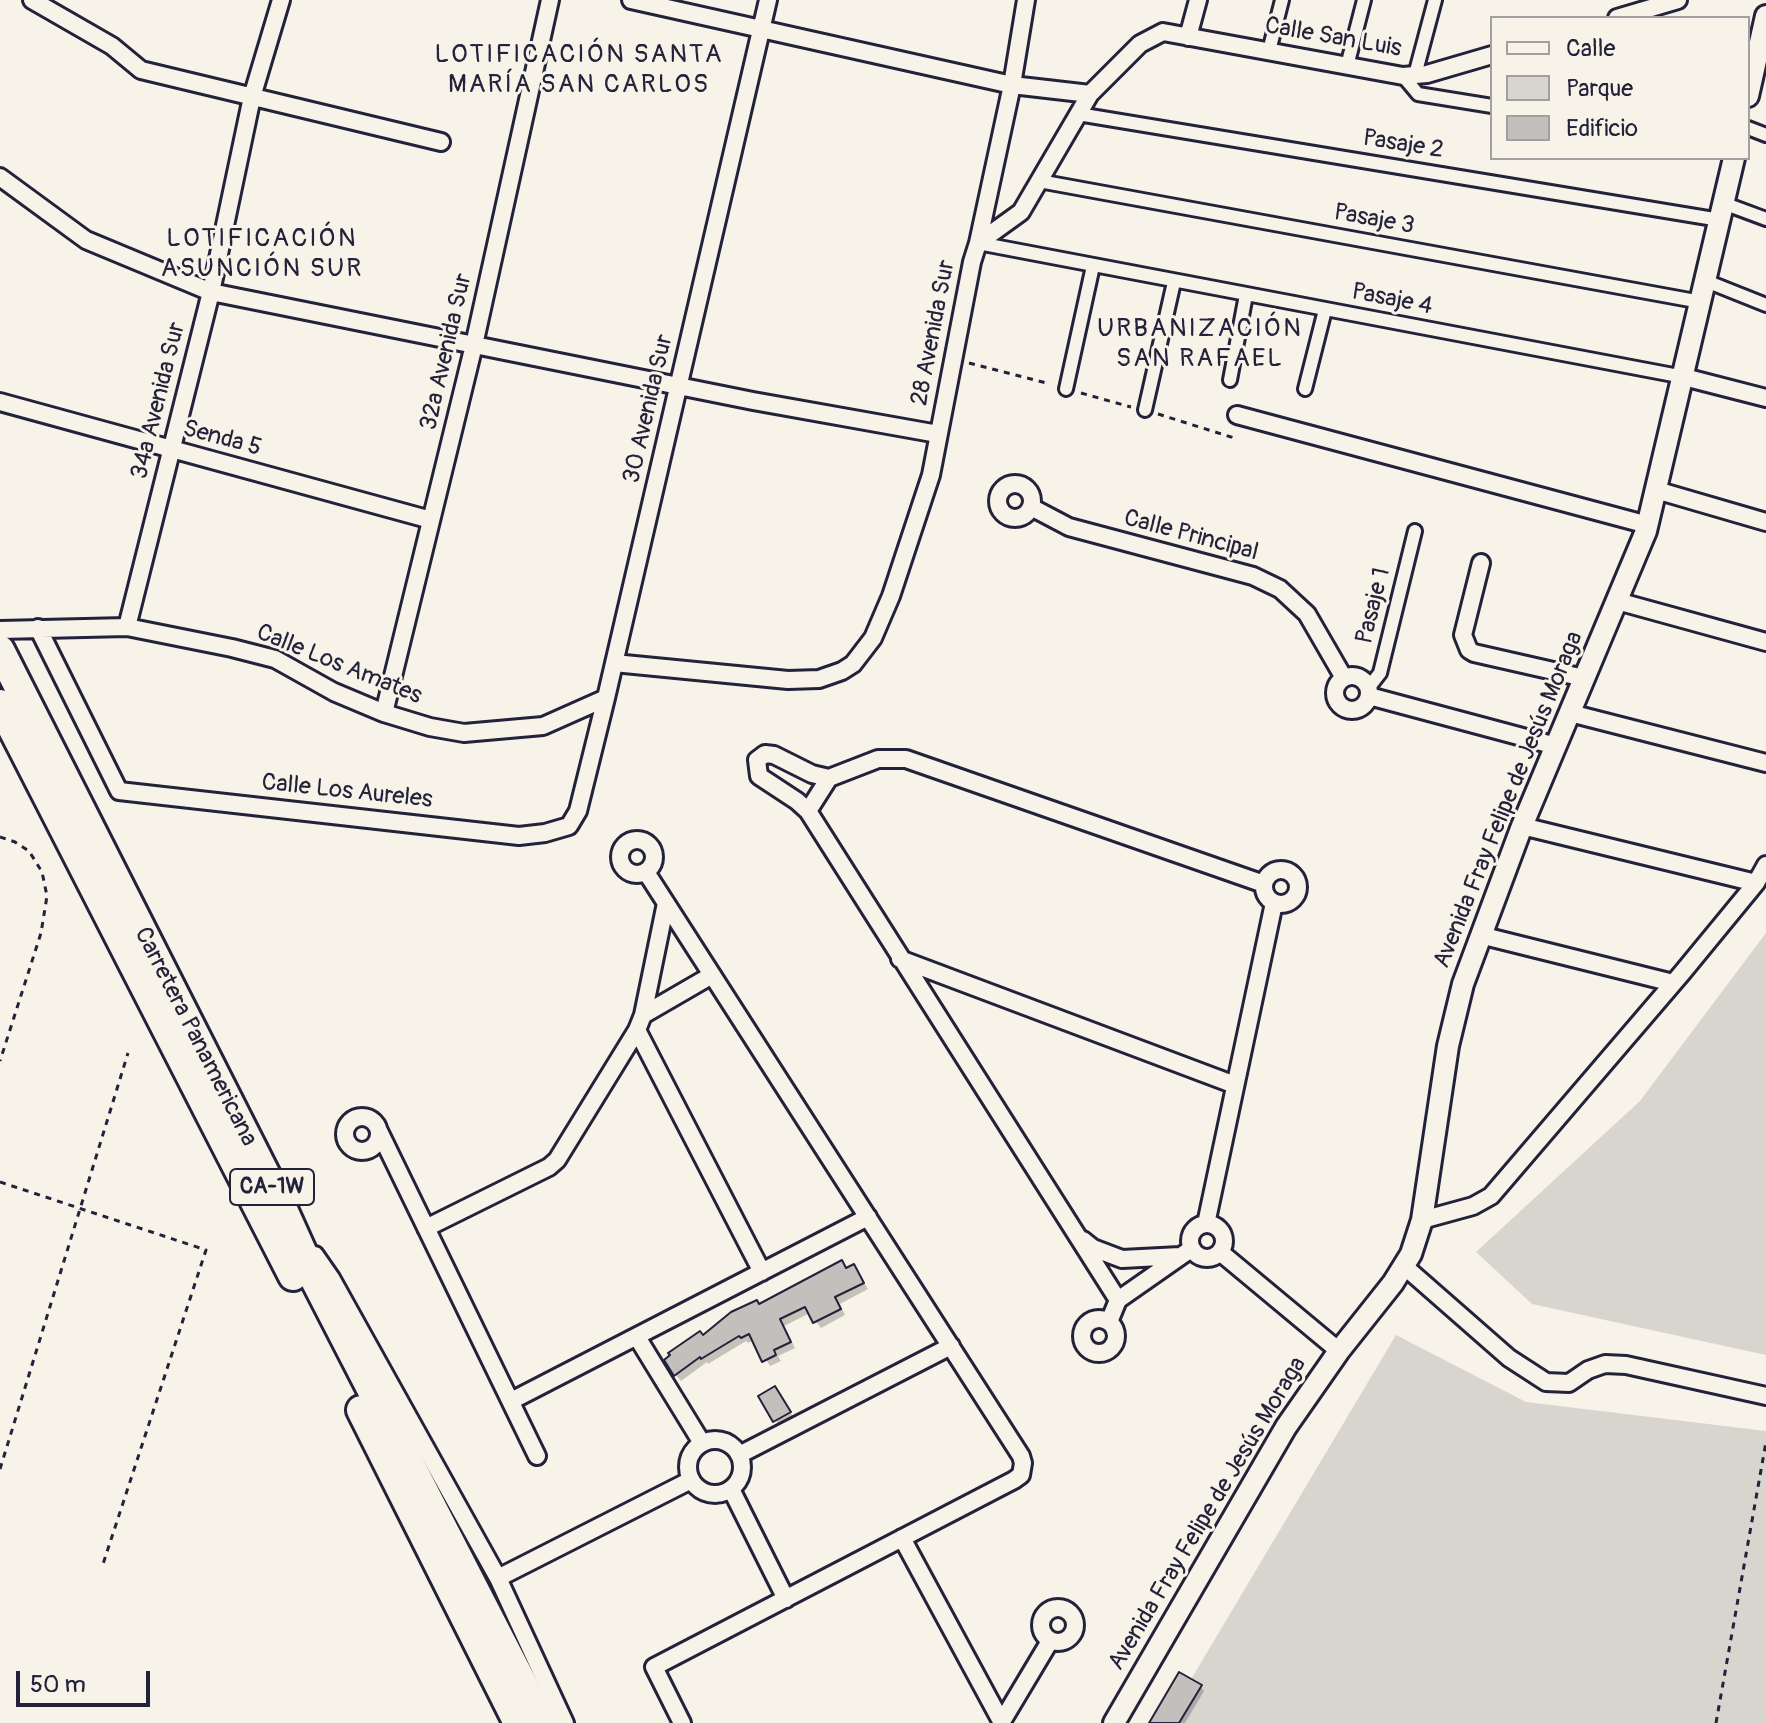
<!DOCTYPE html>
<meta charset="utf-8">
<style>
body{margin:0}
#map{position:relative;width:1766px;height:1723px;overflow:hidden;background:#f7f3e8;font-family:Pangolin,sans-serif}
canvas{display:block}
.legend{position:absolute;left:1490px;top:16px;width:260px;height:144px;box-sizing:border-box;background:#f7f3e8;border:2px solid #a29fa3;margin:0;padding:10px 14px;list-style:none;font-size:24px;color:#22223b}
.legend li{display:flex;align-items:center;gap:16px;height:40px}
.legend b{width:40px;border:2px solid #a29fa3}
.scale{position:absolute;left:16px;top:1671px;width:134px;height:36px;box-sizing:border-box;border:4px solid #22223b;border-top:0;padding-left:10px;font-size:24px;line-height:28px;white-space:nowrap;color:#22223b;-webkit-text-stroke:6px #f7f3e8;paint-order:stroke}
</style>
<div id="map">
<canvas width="1766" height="1723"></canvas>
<ul class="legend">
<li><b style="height:10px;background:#f7f3e8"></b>Calle</li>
<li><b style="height:22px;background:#d8d5cf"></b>Parque</li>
<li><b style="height:22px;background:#c2bfbd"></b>Edificio</li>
</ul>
<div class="scale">50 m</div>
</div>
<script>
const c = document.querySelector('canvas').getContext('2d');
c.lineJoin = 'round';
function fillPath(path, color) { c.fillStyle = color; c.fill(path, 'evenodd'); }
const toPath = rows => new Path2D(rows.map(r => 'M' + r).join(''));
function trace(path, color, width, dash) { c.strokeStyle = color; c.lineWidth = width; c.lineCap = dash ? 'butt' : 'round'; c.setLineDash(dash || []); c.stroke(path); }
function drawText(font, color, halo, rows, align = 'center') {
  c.font = font + ' Pangolin,sans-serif'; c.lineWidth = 6; c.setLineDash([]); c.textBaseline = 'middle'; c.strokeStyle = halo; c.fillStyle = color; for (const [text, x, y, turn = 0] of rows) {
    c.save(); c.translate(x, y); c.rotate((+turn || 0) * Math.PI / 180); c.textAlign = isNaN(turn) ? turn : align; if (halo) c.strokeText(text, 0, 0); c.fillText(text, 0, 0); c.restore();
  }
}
const green = toPath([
 [1766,933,1766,1355,1532,1304,1476,1252,1640,1101],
 [1396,1335,1526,1402,1766,1431,1766,1723,1165,1723]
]);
const shadow = toPath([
 [842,1263,848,1269,854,1266,868,1289,840,1304,845,1315,821,1328,810,1313,784,1326,795,1348,778,1356,781,1361,770,1366,754,1340,748,1343,746,1341,708,1364,707,1362,681,1381,676,1375,667,1361,760,1305],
 [779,1392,793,1417,779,1425,760,1397],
 [1201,1687,1204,1691,1185,1723,1151,1723]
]);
const building = toPath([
 [842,1260,846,1268,854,1264,864,1283,835,1297,841,1309,813,1323,805,1307,780,1319,791,1342,774,1350,776,1355,762,1362,749,1334,741,1338,739,1336,701,1359,700,1357,674,1376,664,1360,670,1355,668,1353,700,1331,703,1335,731,1312,757,1300,759,1304,842,1260],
 [775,1386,791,1412,773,1422,758,1396,775,1386],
 [1179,1672,1202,1685,1179,1723,1149,1723,1179,1672]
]);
const path = toPath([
 [969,363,1050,384],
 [1081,393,1131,407],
 [1158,414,1231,437,1233,430],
 [0,837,15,842,29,851,42,872,47,896,41,933,0,1061],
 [0,1182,206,1250,103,1564],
 [0,1469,128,1053],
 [1716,1723,1766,1442]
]);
const pedestrian = toPath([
 [1269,51,1282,0],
 [1347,66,1364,0],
 [1415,75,1435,0],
 [1403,76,1418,94,1492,106],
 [1078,114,1720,220],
 [1748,128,1766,135],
 [1039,181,1701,302],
 [1723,203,1766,219],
 [978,243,1684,377],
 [1706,281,1766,305],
 [1230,380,1246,295],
 [1066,389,1093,266],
 [1305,389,1325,310],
 [1145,410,1174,282],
 [1369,687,1380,673,1415,531]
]);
const minor = toPath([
 [32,0,112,46,141,70,441,142],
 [631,0,1012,85,1090,94],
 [1617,18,1678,0],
 [1188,37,1198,0],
 [0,177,86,240,211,292,753,401,938,434],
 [978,243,1021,212,1090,94,1140,44,1163,32,1403,76,1427,74,1492,55],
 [1684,377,1766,398],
 [0,402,431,520],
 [1237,415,1648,525],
 '998 501a17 17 0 1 1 34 0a17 17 0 1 1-34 0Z',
 [1656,490,1766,522],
 [1031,507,1069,527,1253,576,1280,589,1307,614,1344,678],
 [1481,563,1463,635,1469,650,1474,653,1584,678],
 [1617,601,1766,642],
 [127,627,211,292,252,97,281,0],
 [38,628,119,791,519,836,545,833,569,826,578,811,606,698,768,0],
 [0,630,127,627,232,648,275,659,334,692,384,713,430,727,464,733,543,726,606,698],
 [614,663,788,680,819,679,842,671,853,664,873,638,891,596,931,475,972,262,978,243,1012,85,1026,0],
 '1335 693a17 17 0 1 1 34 0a17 17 0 1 1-34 0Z',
 [1369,696,1556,746],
 [384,713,474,345,550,0],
 [1570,713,1766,763],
 [808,811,797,801,759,776,757,760,765,754,774,755,812,774,829,778],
 [1522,826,1756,883],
 '620 857a17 17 0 1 1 34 0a17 17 0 1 1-34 0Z',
 '1264 887a17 17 0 1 1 34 0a17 17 0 1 1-34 0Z',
 [646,872,1021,1456,1023,1463,1021,1475,1014,1480,654,1667,682,1723],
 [1480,935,1673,983],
 [900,959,1235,1085],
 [643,1015,712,975],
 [637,1030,762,1272],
 '345 1134a17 17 0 1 1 34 0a17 17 0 1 1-34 0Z',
 [379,1131,537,1456],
 [1422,1220,1473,1206,1491,1196,1682,973,1756,883,1766,865],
 '1190 1241a17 17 0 1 1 34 0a17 17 0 1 1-34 0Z',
 [1206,1224,1274,903],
 [426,1228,549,1167,557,1160,637,1030,643,1015,666,903],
 [1083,1240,1093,1248,1122,1259,1180,1256],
 [1220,1252,1339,1351],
 [315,1255,331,1278,498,1578,565,1723],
 [1404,1266,1509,1358,1546,1382,1569,1383,1588,1370,1605,1364,1626,1365,1766,1396],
 [1118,1300,808,811,829,778,878,759,906,759,1264,884],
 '1082 1336a17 17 0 1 1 34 0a17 17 0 1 1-34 0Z',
 [1109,1322,1118,1300,1191,1249],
 [637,1337,702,1443],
 [511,1401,868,1217],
 '688 1467a27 27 0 1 1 54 0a27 27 0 1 1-54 0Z',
 [739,1455,951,1346],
 [731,1489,786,1599],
 [902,1538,1001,1721],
 [498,1578,691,1480],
 '1041 1625a17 17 0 1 1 34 0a17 17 0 1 1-34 0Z',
 [1001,1723,1050,1641]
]);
const tertiary = toPath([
 [1748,96,1766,16],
 [1114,1723,1286,1427,1339,1351,1393,1283,1411,1254,1422,1220,1448,1046,1463,984,1522,826,1646,531,1734,158]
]);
const trunk = toPath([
 [0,650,281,1205,312,1274,543,1723],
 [0,704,293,1276],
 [361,1410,518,1723]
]);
const shields = [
 [272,1187,84]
];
const shieldNames = [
 ["CA-1W",272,1187]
];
const streetNames = [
 ["Calle San Luis",1333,38,10],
 ["Pasaje 2",1403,145,9],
 ["Pasaje 3",1374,220,10],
 ["Pasaje 4",1392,300,11],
 ["28 Avenida Sur",934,333,-79],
 ["32a Avenida Sur",447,352,-77],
 ["34a Avenida Sur",159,401,-76],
 ["30 Avenida Sur",649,409,-77],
 ["Senda 5",222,439,15],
 ["Calle Principal",1191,536,15],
 ["Pasaje 1",1374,606,-76],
 ["Calle Los Amates",339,665,22],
 ["Calle Los Aureles",347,792,6],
 ["Avenida Fray Felipe de Jesús Moraga",1509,800,-68],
 ["Carretera Panamericana",195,1037,63],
 ["Avenida Fray Felipe de Jesús Moraga",1208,1514,-59]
];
const neighbourhoodNames = [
 ["LOTIFICACIÓN SANTA",579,55],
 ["MARÍA SAN CARLOS",579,85],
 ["LOTIFICACIÓN",262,239],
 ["ASUNCIÓN SUR",262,269],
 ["URBANIZACIÓN",1200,329],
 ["SAN RAFAEL",1200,359]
];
fillPath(green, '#d8d5cf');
fillPath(shadow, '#0003');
fillPath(building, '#c2bfbd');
trace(building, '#22223b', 2);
trace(pedestrian, '#22223b', 18);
trace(minor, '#22223b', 22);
trace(tertiary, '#22223b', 26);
trace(trunk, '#22223b', 34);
trace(path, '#22223b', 3, [6, 6]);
trace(pedestrian, '#f7f3e8', 12);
trace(minor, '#f7f3e8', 16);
trace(tertiary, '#f7f3e8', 20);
trace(trunk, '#f7f3e8', 28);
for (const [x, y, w] of shields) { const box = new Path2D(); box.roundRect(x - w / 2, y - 18, w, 36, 6); c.fillStyle = '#f7f3e8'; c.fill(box); trace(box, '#22223b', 2); }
drawText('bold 22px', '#22223b', null, shieldNames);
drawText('24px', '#22223b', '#f7f3e8', streetNames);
c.letterSpacing = '2px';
drawText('26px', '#22223b', '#f7f3e8', neighbourhoodNames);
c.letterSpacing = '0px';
</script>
